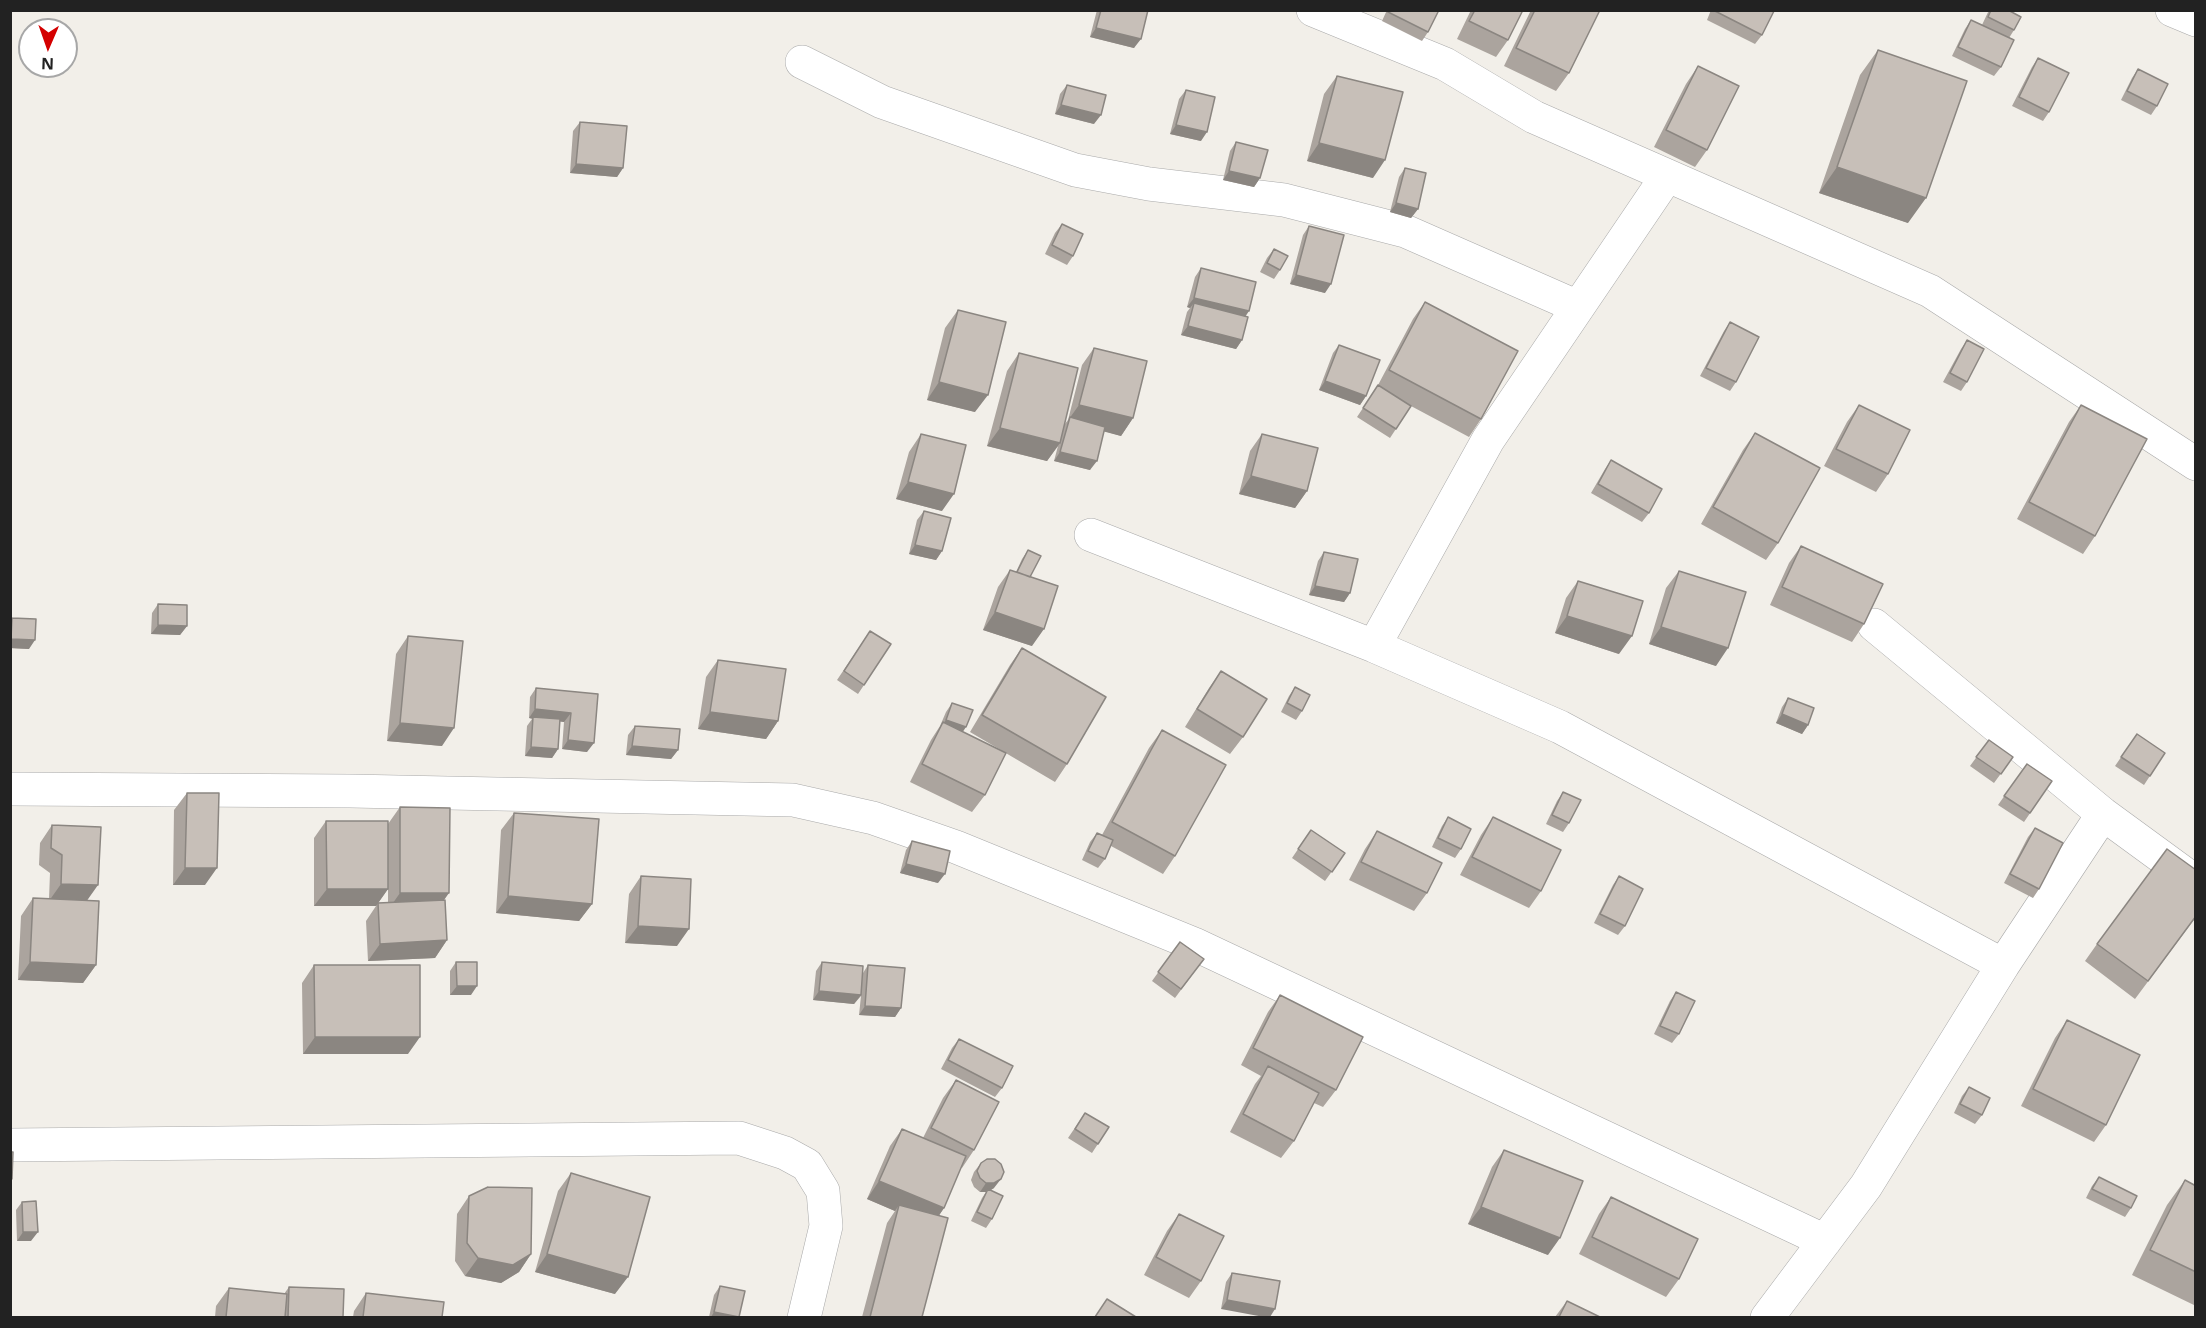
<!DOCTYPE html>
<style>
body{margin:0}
#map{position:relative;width:2206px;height:1328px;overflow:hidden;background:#f2efe9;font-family:"Noto Sans",sans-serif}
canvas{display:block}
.frame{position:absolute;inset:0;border:12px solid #222;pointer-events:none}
.north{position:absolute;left:18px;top:18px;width:60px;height:60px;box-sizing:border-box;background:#fff;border:2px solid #a7a7a7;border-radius:50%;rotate:182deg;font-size:16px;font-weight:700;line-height:24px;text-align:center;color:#222}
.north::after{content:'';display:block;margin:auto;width:21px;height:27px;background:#d40000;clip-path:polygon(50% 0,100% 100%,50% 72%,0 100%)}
</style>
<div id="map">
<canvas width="2206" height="1328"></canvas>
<div class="frame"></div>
<div class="north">N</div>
</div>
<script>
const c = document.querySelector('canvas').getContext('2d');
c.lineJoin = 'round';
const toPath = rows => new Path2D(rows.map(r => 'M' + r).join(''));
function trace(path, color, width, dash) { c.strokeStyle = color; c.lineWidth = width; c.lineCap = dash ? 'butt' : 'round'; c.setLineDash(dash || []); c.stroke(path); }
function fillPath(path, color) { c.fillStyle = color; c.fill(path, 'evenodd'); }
const minor = toPath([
 [1313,10,1445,64,1534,117,1930,291,2196,464],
 [2172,10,2196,20],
 [802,62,882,102,1075,170,1149,184,1284,200,1405,231,1578,307],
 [1091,535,1374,646,1560,727,2003,965],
 [1874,625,2103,814,2196,882],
 [1374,646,1488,440,1667,176],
 [10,789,350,791,793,800,873,818,956,847,1194,944,1825,1241],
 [10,1145,739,1138,785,1153,807,1165,823,1191,826,1226,804,1318],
 [1767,1318,1866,1186,2003,965,2103,814]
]);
const wall = toPath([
 [1097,10,1148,10,1134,48,1090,37],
 [1387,10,1439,10,1428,32,1422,41,1382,21],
 [1471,10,1523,10,1508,40,1496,57,1457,39],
 [1531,10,1600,10,1569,73,1556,91,1504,66],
 [1711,10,1774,10,1762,35,1755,44,1707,20],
 [1989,10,2008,10,2014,30,2009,38,2001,67,1994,76,1952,56,1965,29,1971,20,1982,25],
 [1878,50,1908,223,1819,193,1860,75],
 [2038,58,2049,112,2043,121,2012,106,2032,67],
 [1698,66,1707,150,1695,167,1654,147,1686,84],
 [2138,69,2157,106,2151,115,2121,100,2132,78],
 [1337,76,1373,178,1307,161,1324,94],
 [1067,85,1094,124,1055,114,1060,94],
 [1186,90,1201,141,1170,134,1179,99],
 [580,122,623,168,617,177,570,173,573,131],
 [1236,142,1260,178,1254,187,1223,180,1230,151],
 [1405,168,1418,209,1411,218,1390,212,1399,177],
 [1062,224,1073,256,1067,265,1045,254,1055,233],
 [1309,226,1325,293,1290,284,1303,235],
 [1274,249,1280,270,1274,279,1260,272,1267,258],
 [1201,268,1246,316,1242,340,1236,349,1181,335,1187,312,1190,308,1187,307,1195,277],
 [1425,302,1481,419,1469,437,1411,406,1390,438,1357,417,1377,387,1413,319],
 [958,310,975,412,927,400,945,328],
 [1730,322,1736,382,1730,391,1700,376,1724,331],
 [1967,340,1967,382,1961,391,1943,382,1961,349],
 [1339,345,1366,396,1360,405,1319,390,1333,353],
 [1094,348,1133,418,1121,436,1104,431,1090,470,1054,461,1058,446,1047,461,987,446,1007,371,1019,353,1064,425,1068,420,1082,365],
 [1859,405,1888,474,1876,492,1824,466,1847,422],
 [2081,405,2095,536,2083,554,2017,519,2069,422],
 [1755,433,1778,543,1766,560,1701,524,1743,450],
 [921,434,942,511,896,499,909,452],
 [1262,434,1307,491,1295,508,1239,494,1250,451],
 [1611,460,1649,513,1642,522,1591,493,1605,469],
 [924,511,942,551,936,560,909,554,917,520],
 [1801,546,1864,624,1852,642,1770,605,1789,563],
 [1028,550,1030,577,1032,646,983,630,998,587,1010,570,1016,572,1022,559],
 [1324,552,1350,593,1344,602,1309,595,1318,561],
 [1679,571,1716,666,1649,644,1666,588],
 [1578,581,1619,654,1555,633,1566,598],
 [158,604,187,626,180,635,151,634,152,613],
 [12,618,29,649,10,648,10,621],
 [870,631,864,685,858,694,837,680],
 [408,636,442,746,387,741,396,654],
 [1022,648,1067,764,1055,782,970,732,1010,665],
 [718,660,778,721,766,739,698,729,706,677],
 [1221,671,1243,737,1230,754,1185,727,1209,688],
 [1295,687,1302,711,1296,720,1281,712,1289,696],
 [536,688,598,694,587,752,562,749,564,722,560,721,558,749,552,758,525,756,527,726,532,719,529,718,530,697],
 [1788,698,1808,725,1802,734,1776,723,1782,707],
 [952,703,985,795,972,812,910,782,931,740,940,726,946,712],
 [635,726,678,750,671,759,626,755,628,735],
 [1162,730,1175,856,1163,874,1111,846,1105,859,1098,868,1082,860,1090,842,1097,833,1102,835,1149,748],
 [2137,734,2165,753,2144,785,2115,766],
 [1989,740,2013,757,1994,783,1970,766],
 [2027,764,2052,781,2024,822,1998,805],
 [1563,792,1569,823,1563,832,1546,824,1557,801],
 [187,793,205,885,173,885,174,810],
 [400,807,444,900,447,940,435,958,368,961,366,921,378,903,388,903,388,824],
 [514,813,592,904,579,921,496,913,501,830],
 [1448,817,1461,849,1455,858,1432,847,1442,826],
 [1493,817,1541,891,1529,908,1460,875,1481,835],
 [326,821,388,889,376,906,314,906,314,838],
 [52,825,87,900,96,965,83,983,18,980,21,916,33,898,49,899,50,873,39,865,40,843],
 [2035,828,2039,889,2033,898,2004,883,2028,837],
 [1311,830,1345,853,1325,881,1292,858],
 [1377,831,1427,893,1414,911,1349,880,1365,849],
 [912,841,938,883,900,873,906,850],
 [2196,870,2196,917,2135,999,2085,961,2097,944],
 [641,876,677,946,625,943,629,894],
 [1619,876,1625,926,1618,935,1594,923,1613,885],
 [1180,942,1204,959,1175,998,1152,981],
 [456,962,471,995,450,995,450,971],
 [822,962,863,973,868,965,901,1008,895,1017,859,1015,861,996,854,1004,813,1000,816,971],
 [314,965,408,1054,303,1054,302,983],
 [1676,992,1679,1034,1672,1043,1654,1034,1670,1001],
 [1280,995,1336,1090,1323,1107,1314,1103,1294,1141,1281,1158,1230,1132,1255,1084,1261,1076,1241,1065,1268,1012],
 [2067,1020,2106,1125,2094,1142,2021,1106,2055,1038],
 [959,1039,1002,1088,995,1097,941,1069,952,1048],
 [956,1080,974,1150,962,1168,961,1167,944,1208,939,1215,922,1317,862,1317,887,1223,895,1211,867,1199,890,1146,902,1129,923,1138,943,1098],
 [1969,1087,1982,1115,1975,1124,1954,1113,1962,1096],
 [1085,1113,1109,1127,1092,1153,1068,1138],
 [1504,1150,1548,1255,1468,1224,1492,1167],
 [981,1163,994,1188,990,1190,992,1219,986,1228,971,1221,982,1198,986,1192,980,1192,974,1187,971,1180,974,1172],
 [571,1173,615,1294,535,1272,558,1191],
 [2099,1177,2131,1208,2125,1217,2086,1198,2092,1186],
 [2185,1180,2196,1186,2196,1306,2132,1275,2167,1205],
 [469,1196,531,1254,519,1272,501,1283,465,1276,455,1261,457,1214],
 [1611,1197,1679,1279,1666,1297,1579,1254,1599,1214],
 [22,1202,31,1241,17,1241,16,1210],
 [1179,1214,1201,1281,1189,1298,1144,1275,1167,1231],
 [1232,1273,1280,1281,1221,1309,1226,1282],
 [720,1286,739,1317,709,1317,714,1295],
 [289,1287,343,1317,215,1317,216,1306,229,1288,284,1294],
 [366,1293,442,1317,353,1317,354,1311],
 [1567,1301,1600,1317,1555,1317]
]);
const shadedWall = toPath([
 [1096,28,1141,39,1134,48,1090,37],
 [1061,105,1101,115,1094,124,1055,114],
 [1176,125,1207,132,1201,141,1170,134],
 [1319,143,1385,160,1373,178,1307,161],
 [576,164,623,168,617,177,570,173],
 [1837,167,1926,198,1908,223,1819,193],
 [1229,171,1260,178,1254,187,1223,180],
 [1396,203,1418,209,1411,218,1390,212],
 [1296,275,1331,284,1325,293,1290,284],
 [1194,298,1249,311,1243,320,1194,303,1190,308,1187,307],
 [1188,326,1242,340,1236,349,1181,335],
 [1325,381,1366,396,1360,405,1319,390],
 [939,382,988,395,975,412,927,400],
 [1079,405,1133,418,1121,436,1068,422,1069,419],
 [1000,428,1060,443,1047,461,987,446],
 [1060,452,1097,461,1090,470,1054,461],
 [1251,476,1307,491,1295,508,1239,494],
 [908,482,954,494,942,511,896,499],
 [915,545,942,551,936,560,909,554],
 [1315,586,1350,593,1344,602,1309,595],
 [995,612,1044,629,1032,646,983,630],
 [1567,616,1632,636,1619,654,1555,633],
 [158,625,187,626,180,635,151,634],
 [1661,627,1728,648,1716,666,1649,644],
 [11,639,35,640,29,649,10,648,10,641],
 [535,709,571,713,564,722,529,718],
 [710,712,778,721,766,739,698,729],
 [1782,714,1808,725,1802,734,1776,723],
 [946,720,966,727,960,736,939,729],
 [400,723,454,728,442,746,387,741],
 [568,740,594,743,587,752,562,749],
 [632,746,678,750,671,759,626,755],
 [531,747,558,749,552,758,525,756],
 [906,864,945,874,938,883,900,873],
 [185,868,217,868,205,885,173,885],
 [61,884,98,885,86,902,49,901],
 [327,889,388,889,376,906,314,906],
 [400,893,449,893,437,910,388,910],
 [508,896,592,904,579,921,496,913],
 [638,926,689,929,677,946,625,943],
 [447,940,435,958,368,961,380,944],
 [30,962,96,965,83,983,18,980],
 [457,986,477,986,471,995,450,995],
 [819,991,861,995,854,1004,813,1000],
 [865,1006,901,1008,895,1017,859,1015],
 [315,1037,420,1037,408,1054,303,1054],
 [1001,1179,994,1188,988,1192,988,1189,986,1192,980,1192,986,1183],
 [879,1181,944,1208,932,1226,899,1205,895,1211,867,1199],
 [1481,1207,1560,1238,1548,1255,1468,1224],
 [23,1232,38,1232,31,1241,17,1241],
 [531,1254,519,1272,501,1283,465,1276,478,1258],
 [547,1254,628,1277,615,1294,535,1272],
 [1227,1300,1275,1309,1270,1317,1264,1317,1221,1309],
 [714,1312,738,1317,711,1317]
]);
const building = toPath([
 [1101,10,1148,10,1141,39,1096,28,1101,10],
 [1389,10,1439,10,1428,32,1388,12,1389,10],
 [1475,10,1523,10,1508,40,1469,21,1475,10],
 [1535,10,1600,10,1569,73,1516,48,1535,10],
 [1713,10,1774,10,1774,11,1762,35,1713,10],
 [1991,10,2008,10,2021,17,2014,30,1988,17,1991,10],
 [1971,20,2014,40,2001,67,1958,47,1971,20],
 [1878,50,1967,81,1926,198,1837,167,1878,50],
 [2038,58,2069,73,2049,112,2019,97,2038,58],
 [1698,66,1739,86,1707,150,1666,130,1698,66],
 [2138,69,2168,84,2157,106,2127,91,2138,69],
 [1337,76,1403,92,1385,160,1319,143,1337,76],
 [1067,85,1106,95,1101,115,1061,105,1067,85],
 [1186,90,1215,97,1207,132,1176,125,1186,90],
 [580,122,627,126,623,168,576,164,580,122],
 [1236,142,1268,150,1260,178,1229,171,1236,142],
 [1405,168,1426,173,1418,209,1396,203,1405,168],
 [1062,224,1083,234,1073,256,1052,245,1062,224],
 [1309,226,1344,235,1331,284,1296,275,1309,226],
 [1274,249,1288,256,1280,270,1267,263,1274,249],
 [1201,268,1256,282,1249,311,1194,298,1201,268],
 [1425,302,1518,351,1481,419,1389,370,1425,302],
 [1194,303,1248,317,1242,340,1188,326,1194,303],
 [958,310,1006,322,988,395,939,382,958,310],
 [1730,322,1759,337,1736,382,1706,368,1730,322],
 [1967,340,1984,349,1967,382,1950,373,1967,340],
 [1339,345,1380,360,1366,396,1325,381,1339,345],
 [1094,348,1147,361,1133,418,1079,405,1094,348],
 [1019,353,1078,368,1060,443,1000,428,1019,353],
 [1378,385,1411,406,1396,429,1363,408,1378,385],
 [1859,405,1910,430,1888,474,1836,449,1859,405],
 [2081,405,2147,439,2095,536,2029,502,2081,405],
 [1070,417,1105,427,1097,461,1060,452,1070,417],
 [1755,433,1820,468,1778,543,1713,507,1755,433],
 [921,434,966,445,954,494,908,482,921,434],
 [1262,434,1318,448,1307,491,1251,476,1262,434],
 [1611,460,1662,489,1649,513,1598,484,1611,460],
 [924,511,951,518,942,551,915,545,924,511],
 [1801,546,1883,584,1864,624,1782,587,1801,546],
 [1028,550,1041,556,1030,577,1017,572,1028,550],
 [1324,552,1358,559,1350,593,1315,586,1324,552],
 [1010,570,1058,586,1044,629,995,612,1010,570],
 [1679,571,1746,592,1728,648,1661,627,1679,571],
 [1578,581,1643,601,1632,636,1567,616,1578,581],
 [158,604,187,605,187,626,158,625,158,604],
 [12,618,36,619,35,640,11,639,12,618],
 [870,631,891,644,864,685,844,671,870,631],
 [408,636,463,641,454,728,400,723,408,636],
 [1022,648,1106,697,1067,764,982,715,1022,648],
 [718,660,786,669,778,721,710,712,718,660],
 [1221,671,1267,699,1243,737,1197,709,1221,671],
 [1295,687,1310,695,1302,711,1287,703,1295,687],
 [536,688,598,694,594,743,568,740,571,713,535,709,536,688],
 [1788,698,1814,708,1808,725,1782,714,1788,698],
 [952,703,973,710,966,727,946,720,952,703],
 [533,717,560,719,558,749,531,747,533,717],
 [943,722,1006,753,985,795,922,764,943,722],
 [635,726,680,729,678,750,632,746,635,726],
 [1162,730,1226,765,1175,856,1112,822,1162,730],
 [2137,734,2165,753,2150,776,2121,757,2137,734],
 [1989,740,2013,757,2001,774,1976,757,1989,740],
 [2027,764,2052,781,2030,813,2004,796,2027,764],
 [1563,792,1581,800,1569,823,1552,815,1563,792],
 [187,793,219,793,217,868,185,868,187,793],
 [400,807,450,808,449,893,400,893,400,807],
 [514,813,599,819,592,904,508,896,514,813],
 [1448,817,1471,829,1461,849,1438,838,1448,817],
 [1493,817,1561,850,1541,891,1472,857,1493,817],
 [326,821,388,821,388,889,327,889,326,821],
 [52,825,101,827,98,885,61,884,62,855,51,848,52,825],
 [2035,828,2063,843,2039,889,2010,874,2035,828],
 [1311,830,1345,853,1332,872,1298,849,1311,830],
 [1377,831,1442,863,1427,893,1361,862,1377,831],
 [1097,833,1113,840,1105,859,1088,851,1097,833],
 [912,841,950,851,945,874,906,864,912,841],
 [2167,849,2196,870,2196,916,2148,981,2097,944,2167,849],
 [641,876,691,879,689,929,638,926,641,876],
 [1619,876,1643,889,1625,926,1600,914,1619,876],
 [33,898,99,901,96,965,30,962,33,898],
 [445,900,447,940,380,944,378,903,445,900],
 [1180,942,1204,959,1181,989,1158,972,1180,942],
 [456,962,477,962,477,986,457,986,456,962],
 [822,962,863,966,861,995,819,991,822,962],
 [314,965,420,965,420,1037,315,1037,314,965],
 [868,965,905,968,901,1008,865,1006,868,965],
 [1676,992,1695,1001,1679,1034,1660,1026,1676,992],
 [1280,995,1363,1037,1336,1090,1253,1048,1280,995],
 [2067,1020,2140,1055,2106,1125,2033,1089,2067,1020],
 [959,1039,1013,1066,1002,1088,948,1060,959,1039],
 [1268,1066,1319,1093,1294,1141,1243,1114,1268,1066],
 [956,1080,999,1102,974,1150,931,1128,956,1080],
 [1969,1087,1990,1098,1982,1115,1960,1104,1969,1087],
 [1085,1113,1109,1127,1098,1144,1075,1129,1085,1113],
 [902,1129,966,1156,944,1208,879,1181,902,1129],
 [1504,1150,1583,1181,1560,1238,1481,1207,1504,1150],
 [10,1152,13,1152,12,1179,10,1179,10,1152],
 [987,1159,995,1159,1001,1164,1004,1172,1001,1179,994,1183,986,1183,980,1178,977,1171,981,1163,987,1159],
 [571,1173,650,1197,628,1277,547,1254,571,1173],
 [2099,1177,2137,1196,2131,1208,2092,1189,2099,1177],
 [2185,1180,2196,1186,2196,1272,2150,1250,2185,1180],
 [488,1187,532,1188,531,1254,513,1265,478,1258,467,1243,469,1196,488,1187],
 [988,1189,1003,1196,992,1219,977,1212,988,1189],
 [1611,1197,1698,1239,1679,1279,1592,1237,1611,1197],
 [36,1201,38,1232,23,1232,22,1202,36,1201],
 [899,1205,948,1218,922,1317,870,1317,899,1205],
 [1179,1214,1224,1236,1201,1281,1156,1257,1179,1214],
 [1232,1273,1280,1281,1275,1309,1227,1300,1232,1273],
 [720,1286,745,1291,739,1317,714,1312,720,1286],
 [289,1287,344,1289,343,1317,288,1317,289,1287],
 [229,1288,287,1294,285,1317,226,1317,229,1288],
 [366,1293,444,1302,442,1317,363,1317,366,1293],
 [1107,1299,1136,1317,1095,1317,1107,1299],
 [1567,1301,1600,1317,1559,1317,1567,1301]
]);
trace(minor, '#a9a9a9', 34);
trace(minor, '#fff', 33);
fillPath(wall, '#aba49e');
fillPath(shadedWall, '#8b8681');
fillPath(building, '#c7bfb8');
trace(building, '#8b8681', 1.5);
</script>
